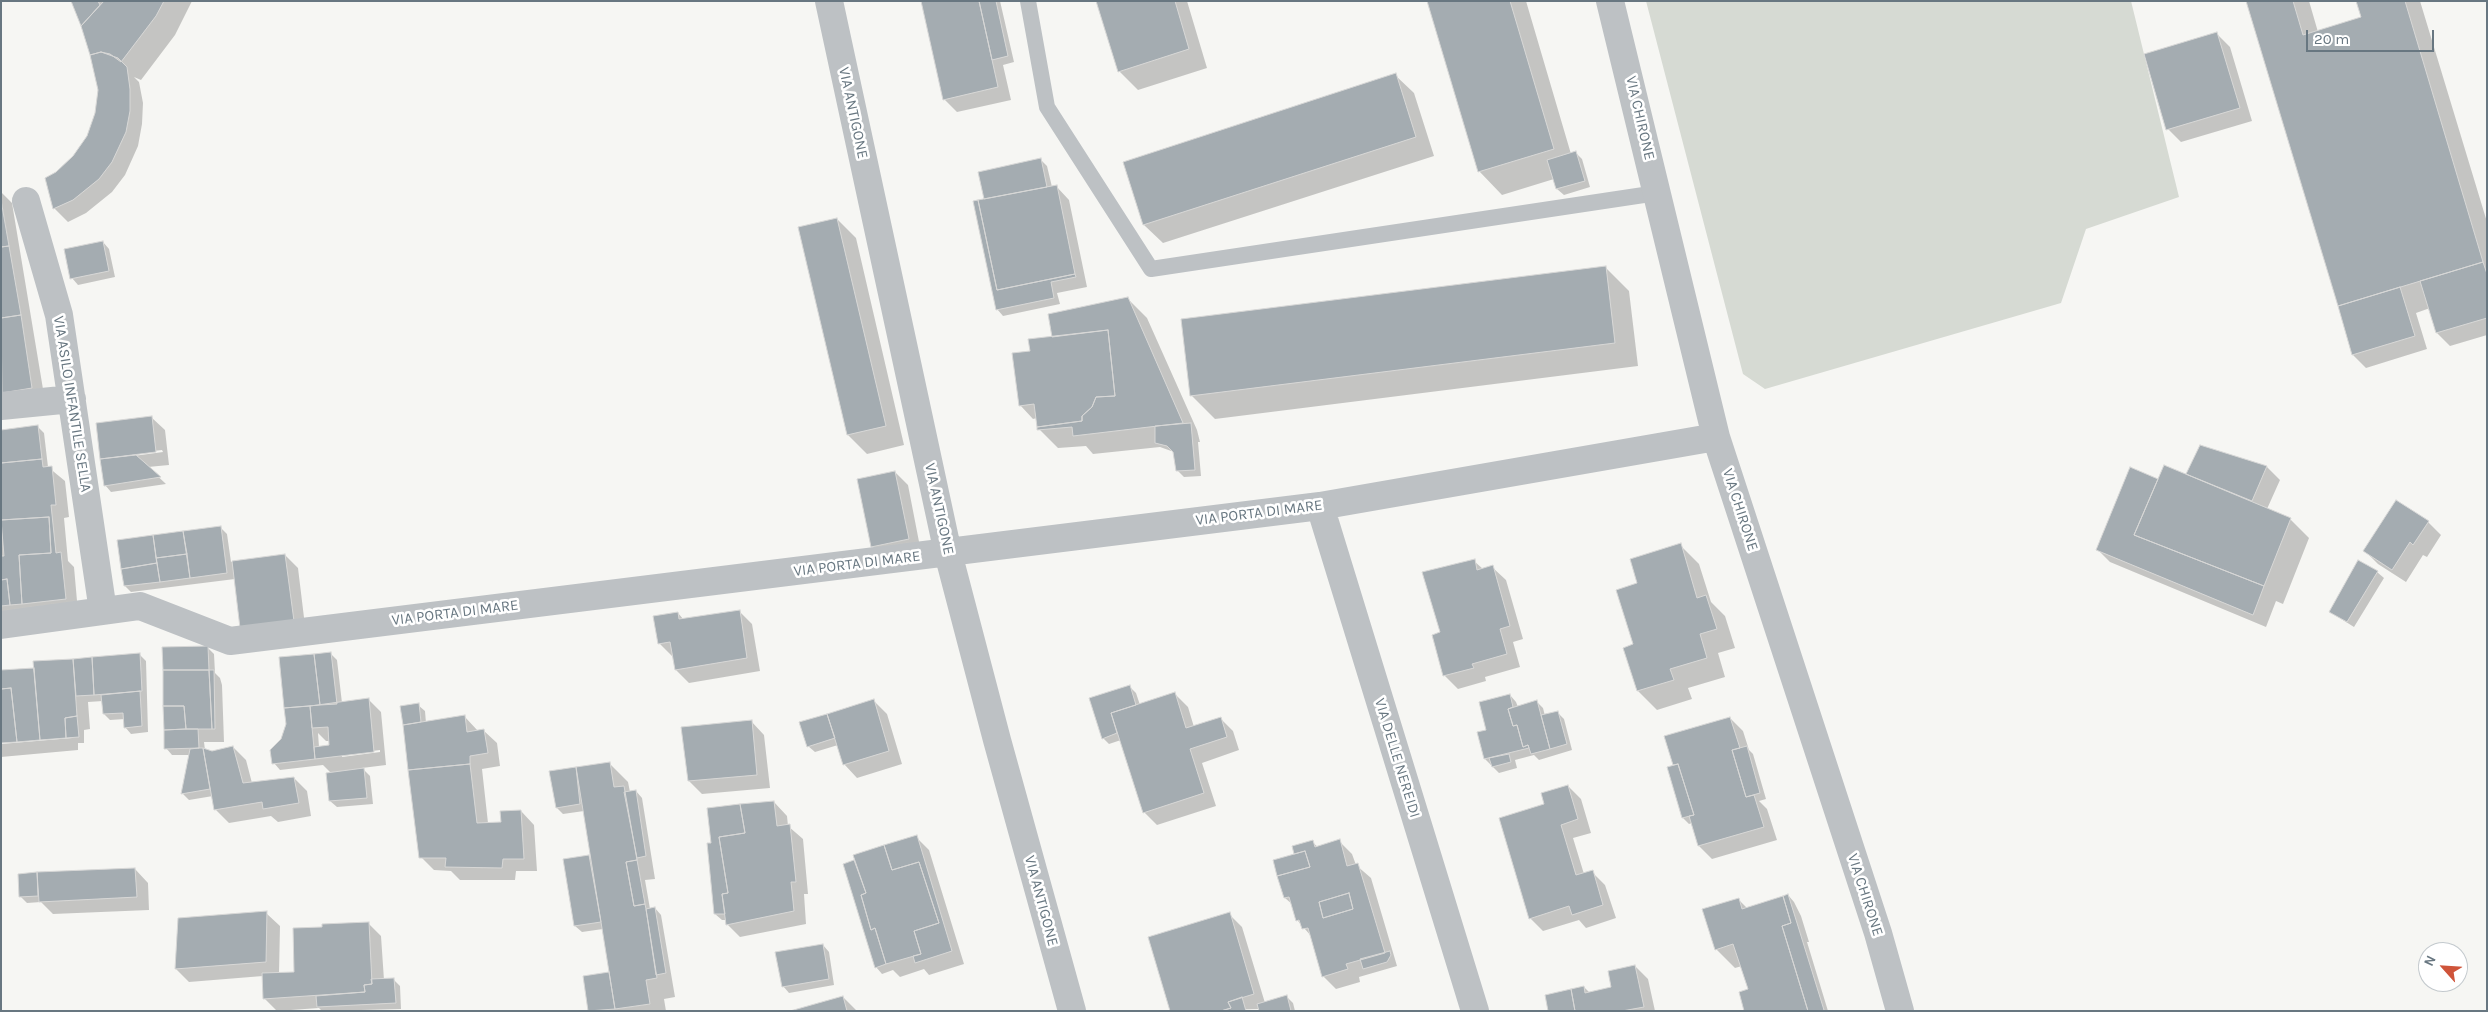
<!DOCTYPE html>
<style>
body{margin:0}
#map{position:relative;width:2488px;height:1012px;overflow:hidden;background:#f6f6f3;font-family:Karla,sans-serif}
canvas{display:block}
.frame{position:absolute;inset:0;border:2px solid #687781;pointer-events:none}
.north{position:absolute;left:2418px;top:942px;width:50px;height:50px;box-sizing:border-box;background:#fff;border:1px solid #c3c9cd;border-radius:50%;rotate:296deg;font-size:14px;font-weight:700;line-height:20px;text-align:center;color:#687781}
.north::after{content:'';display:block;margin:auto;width:18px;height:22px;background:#cf543a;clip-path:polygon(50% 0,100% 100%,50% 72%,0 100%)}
.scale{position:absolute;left:2306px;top:30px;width:128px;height:22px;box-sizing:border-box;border:2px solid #687781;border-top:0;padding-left:6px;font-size:15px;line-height:18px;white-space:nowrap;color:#687781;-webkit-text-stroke:4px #fff;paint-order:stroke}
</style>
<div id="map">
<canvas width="2488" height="1012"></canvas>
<div class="frame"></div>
<div class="north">N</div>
<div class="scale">20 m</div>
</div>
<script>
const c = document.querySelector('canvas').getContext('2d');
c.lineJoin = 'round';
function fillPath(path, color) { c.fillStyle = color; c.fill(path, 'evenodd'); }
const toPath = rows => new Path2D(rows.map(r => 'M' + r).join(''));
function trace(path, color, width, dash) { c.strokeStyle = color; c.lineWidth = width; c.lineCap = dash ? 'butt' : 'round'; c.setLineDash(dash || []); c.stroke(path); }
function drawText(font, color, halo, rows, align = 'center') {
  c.font = font + ' Karla,sans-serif'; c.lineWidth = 5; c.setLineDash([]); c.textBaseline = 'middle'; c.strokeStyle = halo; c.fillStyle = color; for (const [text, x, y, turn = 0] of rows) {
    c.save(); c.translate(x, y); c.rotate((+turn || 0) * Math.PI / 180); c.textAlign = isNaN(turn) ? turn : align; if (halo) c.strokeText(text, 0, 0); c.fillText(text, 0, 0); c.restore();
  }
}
const green = toPath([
 [1646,1,2131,1,2179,197,2086,229,2061,303,1765,389,1743,374]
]);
const shadow = toPath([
 [72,1,192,1,175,35,141,80,134,77,139,82,143,103,142,124,138,146,125,175,112,192,86,213,68,222,55,209,47,179,57,173,74,157,88,137,96,114,99,90,92,54],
 [922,1,1000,1,1014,62,1003,65,1011,100,957,112,944,99],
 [1098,1,1187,1,1207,68,1138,90,1119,71],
 [1428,1,1526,1,1571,154,1575,152,1582,159,1590,187,1564,195,1557,189,1554,179,1502,195,1479,171],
 [2247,1,2309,1,2318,32,2362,18,2357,1,2420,1,2487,222,2487,335,2450,346,2437,333,2430,308,2416,313,2427,349,2366,368,2353,355],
 [2217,34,2230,47,2252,121,2181,142,2168,129],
 [1395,75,1414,93,1434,156,1163,243,1144,225],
 [1041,160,1047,166,1052,187,1056,186,1069,200,1087,287,1057,293,1060,304,1003,316,997,309,986,200],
 [1,192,12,203,45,401,1,400],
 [837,219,856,238,904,445,867,454,848,435],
 [103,242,109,249,115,277,78,285,72,278],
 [1605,267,1629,291,1638,366,1215,419,1192,396],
 [1128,299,1147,318,1197,430,1200,442,1198,442,1201,476,1184,477,1177,470,1174,452,1160,447,1093,454,1086,446,1058,448,1039,429,1037,418,1033,419,1020,405,1031,352],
 [151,417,165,430,169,465,148,467,166,484,111,492,105,485,97,424],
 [162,450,163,452,111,459,111,456],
 [38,427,44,433,48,467,65,481,69,517,64,518,68,561,74,567,78,612,1,613,1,431],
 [2201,446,2267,467,2280,480,2267,509,2290,519,2309,538,2283,604,2276,601,2266,627,2110,562,2097,549,2158,481,2192,478,2188,473],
 [895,472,908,485,921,552,886,560,872,546],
 [2428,522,2441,535,2427,557,2423,555,2406,582,2378,564,2365,551],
 [221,528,227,534,231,562,285,555,298,568,306,634,235,579,131,592,125,586],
 [1680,545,1699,564,1711,602,1725,616,1735,648,1718,653,1725,677,1688,688,1692,699,1657,710,1638,691,1625,648,1635,645,1639,584],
 [1474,561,1483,569,1492,567,1506,580,1523,639,1513,642,1520,667,1485,677,1486,681,1458,689,1445,676,1433,636,1441,633],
 [2377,572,2384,578,2354,627,2330,612],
 [739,611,752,624,760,671,689,683,676,670,673,657,660,644,678,613,684,620],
 [208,648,214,654,215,673,220,678,222,685,224,742,204,742,205,750,212,753,233,747,246,760,252,783,294,778,307,791,311,816,278,822,271,816,229,823,216,810,213,796,189,800,183,794,190,755,172,755,166,748],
 [330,653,337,660,342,703,368,699,381,712,386,765,362,768,370,776,373,804,337,807,330,801,331,773,323,765,280,770,274,763,287,724,280,658],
 [318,733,326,741,330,741,331,746,319,747],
 [380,750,380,752,342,757,342,755],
 [139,654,146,661,148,732,131,734,125,727,125,719,110,720,104,714,103,701,88,702,90,729,84,730,84,743,78,743,78,750,1,757,1,744,72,738,35,669,73,660],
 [1129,686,1136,693,1140,705,1174,693,1188,707,1194,727,1220,718,1233,731,1239,750,1202,763,1216,806,1157,825,1144,812,1121,740,1109,744,1103,738,1090,699],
 [1510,695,1516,702,1518,707,1537,702,1543,708,1545,716,1557,712,1564,719,1572,750,1539,760,1534,755,1515,760,1517,768,1499,773,1485,759,1488,731],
 [874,701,887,714,902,764,857,778,844,764,838,745,815,752,808,746],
 [418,705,425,711,426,723,465,717,478,731,483,730,497,743,500,766,482,769,488,823,503,823,521,811,534,825,537,871,516,871,515,880,460,880,451,871,434,870,421,857,401,707],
 [1730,718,1743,731,1749,750,1753,754,1766,799,1759,801,1767,809,1777,840,1712,859,1699,846,1692,823,1689,824,1683,818,1674,766,1666,737],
 [751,721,764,735,770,788,702,794,689,781],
 [609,763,628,782,630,792,636,791,642,798,655,879,645,880,650,909,655,908,661,915,675,997,664,999,666,1011,589,1011,584,977,611,973,603,929,582,932,575,926,588,856,592,860,584,811,563,814,557,808,551,772],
 [1568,786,1581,799,1591,833,1573,838,1584,874,1592,872,1605,885,1616,918,1586,928,1579,920,1543,931,1530,918,1546,805],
 [774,802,787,816,788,826,803,839,808,894,804,894,806,924,740,937,727,924,726,920,722,920,715,914,713,844],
 [916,837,929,850,964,964,929,975,924,969,900,977,893,970,882,974,876,967,845,865],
 [1339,841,1352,854,1356,865,1371,878,1397,966,1359,977,1360,982,1336,989,1323,976,1311,936,1298,921,1293,905,1285,898,1295,853,1312,842,1318,847],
 [135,869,148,883,149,910,53,914,41,902,27,903,20,896,19,875],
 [1788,895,1794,902,1801,916,1809,942,1807,942,1828,1011,1746,1011,1750,990,1742,966,1735,968,1716,949,1738,899,1747,908],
 [266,913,280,926,279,974,295,973,368,923,381,936,384,980,394,980,400,986,401,1009,322,1011,319,1008,277,1011,264,998,263,976,189,982,176,969],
 [1229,914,1242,927,1265,1003,1287,997,1293,1003,1295,1011,1260,1011,1260,1009,1172,1011],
 [823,945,829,952,834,985,789,993,783,986],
 [1635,966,1648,979,1655,1011,1549,1011,1584,987,1590,993,1613,988],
 [843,997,857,1011,794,1011]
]);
const building = toPath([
 [71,1,98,1,100,5,81,26,71,1],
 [104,1,164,1,156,16,121,62,110,54,101,52,90,55,81,26,104,1],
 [921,1,979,1,998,87,943,100,921,1],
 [979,1,996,1,1008,56,992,60,979,1],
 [1096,1,1175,1,1189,49,1118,72,1096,1],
 [1427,1,1510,1,1554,149,1478,172,1427,1],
 [2246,1,2293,1,2303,35,2361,17,2356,1,2405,1,2483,262,2338,306,2246,1],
 [2217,32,2240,108,2166,130,2144,54,2217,32],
 [101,52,118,58,127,67,130,89,130,111,126,132,112,162,99,179,73,200,53,209,45,178,56,172,73,156,87,136,95,113,98,90,90,55,101,52],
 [1396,73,1416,137,1143,225,1123,162,1396,73],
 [1576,151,1585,181,1556,189,1547,160,1576,151],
 [1041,158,1047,187,984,199,978,172,1041,158],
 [1057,185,1075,274,997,290,978,200,1057,185],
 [1,200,9,246,1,247,1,200],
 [978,200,997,290,1075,274,1076,277,1051,282,1054,298,996,310,973,201,978,200],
 [837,218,886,426,847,435,798,227,837,218],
 [103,241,109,271,70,279,64,249,103,241],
 [9,246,21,315,1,318,1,247,9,246],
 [2483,262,2487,274,2487,318,2436,333,2420,281,2483,262],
 [1606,266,1615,343,1190,396,1181,319,1606,266],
 [2400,287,2415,336,2352,355,2338,306,2400,287],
 [1128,297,1183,423,1073,436,1072,427,1037,430,1037,427,1082,421,1082,416,1092,407,1096,397,1115,396,1108,330,1052,337,1048,314,1128,297],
 [21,315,32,388,2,393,1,318,21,315],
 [1108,330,1115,396,1096,397,1092,407,1082,416,1082,421,1037,427,1034,404,1019,406,1012,353,1030,351,1028,339,1108,330],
 [152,416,156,452,100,459,96,423,152,416],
 [1191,423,1195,470,1176,471,1173,452,1167,446,1155,443,1155,426,1191,423],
 [38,425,42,459,1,463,1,430,38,425],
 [2200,445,2267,466,2252,501,2186,474,2200,445],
 [136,455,161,477,104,486,100,459,136,455],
 [42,459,43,467,52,466,56,505,51,505,56,553,61,552,66,599,22,604,19,555,51,553,49,517,1,520,1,463,42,459],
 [2164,465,2291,518,2264,586,2134,535,2164,465],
 [2130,467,2158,479,2134,535,2264,586,2253,615,2096,550,2130,467],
 [895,471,909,539,871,547,857,479,895,471],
 [2396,500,2429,521,2413,545,2410,542,2392,570,2363,551,2396,500],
 [49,517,51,553,19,555,22,604,10,605,7,579,1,580,1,556,4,556,1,520,49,517],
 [221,526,227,573,190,578,183,531,221,526],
 [183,531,187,554,156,558,153,535,183,531],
 [153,535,157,563,121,569,117,540,153,535],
 [1681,543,1697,598,1706,595,1717,629,1700,634,1707,658,1670,669,1674,680,1637,691,1623,648,1633,644,1616,590,1637,583,1630,559,1681,543],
 [187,554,190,578,160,582,156,558,187,554],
 [285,554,294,621,240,628,232,561,285,554],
 [1475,559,1477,570,1493,565,1510,626,1500,629,1507,654,1472,664,1474,668,1443,676,1432,635,1440,632,1422,572,1475,559],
 [2358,560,2378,571,2347,622,2329,612,2358,560],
 [157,563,160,582,124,586,121,569,157,563],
 [7,579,10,605,1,606,1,580,7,579],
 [740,610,747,658,675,670,670,642,658,644,653,616,678,612,679,619,740,610],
 [208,646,209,670,163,670,162,647,208,646],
 [331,652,337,704,320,705,314,654,331,652],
 [140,653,142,691,94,695,92,657,140,653],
 [314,654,320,705,284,708,279,657,314,654],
 [92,657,94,695,76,696,73,659,92,657],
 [73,659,77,716,65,718,66,738,40,740,33,661,73,659],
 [34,668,40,740,17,742,11,688,1,689,1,670,34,668],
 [163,670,209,670,212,729,186,729,184,706,163,706,163,670],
 [209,670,214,670,215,729,212,729,209,670],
 [1130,685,1136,705,1111,713,1117,733,1102,739,1089,698,1130,685],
 [11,688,17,742,1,743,1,689,11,688],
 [140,691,142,726,124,728,123,713,103,714,101,695,140,691],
 [1175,692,1186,728,1221,717,1227,737,1190,749,1204,793,1143,813,1111,713,1175,692],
 [1510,694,1513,707,1508,709,1513,726,1517,725,1523,747,1528,745,1529,748,1484,759,1477,732,1486,730,1479,702,1510,694],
 [369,698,374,752,315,759,314,747,329,745,328,727,312,728,310,706,369,698],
 [874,699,889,751,843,765,827,714,874,699],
 [1537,700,1550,749,1531,754,1528,745,1523,747,1517,725,1513,726,1508,709,1537,700],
 [419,703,421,722,403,725,400,706,419,703],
 [163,706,184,706,186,729,164,730,163,706],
 [310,706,315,759,272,764,270,750,281,739,286,724,284,708,310,706],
 [1558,711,1567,744,1550,749,1541,715,1558,711],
 [827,714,835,738,807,747,799,722,827,714],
 [465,715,467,732,484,729,488,753,470,756,470,764,408,770,403,725,465,715],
 [77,716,79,737,66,738,65,718,77,716],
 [1730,717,1740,748,1732,750,1746,797,1754,795,1764,827,1698,846,1689,816,1694,815,1678,764,1673,765,1664,736,1730,717],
 [752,720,757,775,688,781,681,727,752,720],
 [186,729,198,729,199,748,164,749,164,730,186,729],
 [233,746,243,783,294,777,299,803,263,809,262,802,214,810,203,748,212,751,233,746],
 [1747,746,1760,793,1746,797,1732,750,1747,746],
 [199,748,203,748,210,789,181,794,190,749,199,748],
 [1509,754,1511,762,1492,767,1489,758,1509,754],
 [610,762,614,787,624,786,637,860,626,862,634,906,645,904,646,909,657,978,646,980,650,1004,615,1009,576,767,610,762],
 [470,764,477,823,501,822,500,811,521,810,524,859,503,859,502,868,445,867,446,858,419,858,408,770,470,764],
 [1678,764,1694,815,1682,818,1667,767,1678,764],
 [576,767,580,804,556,808,549,771,576,767],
 [364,768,367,798,329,801,326,773,364,768],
 [1568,785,1578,819,1561,825,1576,875,1593,870,1603,905,1572,915,1569,906,1529,919,1499,818,1544,804,1541,793,1568,785],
 [636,790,646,856,637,858,624,792,636,790],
 [774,801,777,826,790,824,796,882,791,882,794,911,726,925,722,894,728,893,719,837,745,833,740,804,774,801],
 [740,804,745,833,719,837,728,893,722,894,725,914,714,914,707,843,711,843,707,808,740,804],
 [917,835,952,951,915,963,913,956,921,954,914,931,939,923,919,862,892,870,884,845,917,835],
 [1340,839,1347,866,1358,863,1385,953,1346,964,1348,969,1322,977,1308,928,1302,929,1299,920,1296,921,1289,897,1284,898,1277,876,1310,867,1305,851,1294,854,1292,846,1313,840,1315,847,1340,839],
 [1349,893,1353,909,1323,918,1319,902,1349,893],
 [884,845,892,870,919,862,939,923,914,931,921,954,886,964,875,928,871,930,861,895,866,893,853,855,884,845],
 [1305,851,1310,867,1277,876,1273,860,1305,851],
 [589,855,601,922,574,926,563,859,589,855],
 [637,860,645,904,634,906,626,862,637,860],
 [854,860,866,893,861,895,871,930,875,928,886,964,875,968,843,864,854,860],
 [135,868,137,897,39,902,37,872,135,868],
 [37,872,38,896,19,897,18,874,37,872],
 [1349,893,1353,909,1323,918,1319,902,1349,893],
 [1788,894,1824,1010,1822,1011,1808,1011,1782,926,1791,923,1783,896,1788,894],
 [1783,896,1791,923,1782,926,1808,1011,1744,1011,1739,992,1748,989,1733,944,1715,950,1702,909,1739,898,1742,909,1783,896],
 [655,907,666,973,656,975,646,909,655,907],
 [267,911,266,962,175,969,178,918,267,911],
 [1230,912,1254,994,1228,1002,1231,1008,1221,1011,1170,1011,1148,937,1230,912],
 [369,922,372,984,364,985,365,992,263,999,262,973,294,972,293,928,322,927,322,924,369,922],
 [823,944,829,979,782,987,775,952,823,944],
 [1390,951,1391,955,1387,962,1363,969,1360,959,1390,951],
 [1635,965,1644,1007,1622,1011,1575,1011,1571,989,1584,986,1585,993,1611,987,1608,971,1635,965],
 [609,972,615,1009,588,1011,583,976,609,972],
 [394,978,396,1003,317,1007,316,996,365,992,364,985,372,984,371,979,394,978],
 [1571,989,1575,1011,1548,1011,1545,995,1571,989],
 [1287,995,1291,1011,1259,1011,1257,1004,1287,995],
 [843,996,847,1011,790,1011,843,996],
 [1242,997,1246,1011,1221,1011,1231,1008,1228,1002,1242,997]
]);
const lane = toPath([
 [1028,1,1047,107,1151,269,1657,193]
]);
const street = toPath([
 [829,1,948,553,997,740,1072,1011],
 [1610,1,1716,437,1878,933,1900,1011],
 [26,201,59,315,103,611],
 [1,406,72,399],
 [1320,506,1475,1011],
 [1,625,140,606,230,641,1320,506,1716,437]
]);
const streetNames = [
 ["VIA ANTIGONE",853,113,78],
 ["VIA CHIRONE",1640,118,77],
 ["VIA ASILO INFANTILE SELLA",72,404,81],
 ["VIA ANTIGONE",939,509,78],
 ["VIA CHIRONE",1740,510,72],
 ["VIA PORTA DI MARE",1259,513,-7],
 ["VIA PORTA DI MARE",857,564,-7],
 ["VIA PORTA DI MARE",455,613,-7],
 ["VIA DELLE NEREIDI",1397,758,73],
 ["VIA CHIRONE",1865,895,72],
 ["VIA ANTIGONE",1041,901,75]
];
fillPath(green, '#d6dad3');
fillPath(shadow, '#0003');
fillPath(building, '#a4acb1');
trace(building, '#d7d7d6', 1);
trace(lane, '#bdc1c4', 16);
trace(street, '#bdc1c4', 28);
drawText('15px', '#687781', '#fff', streetNames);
</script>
